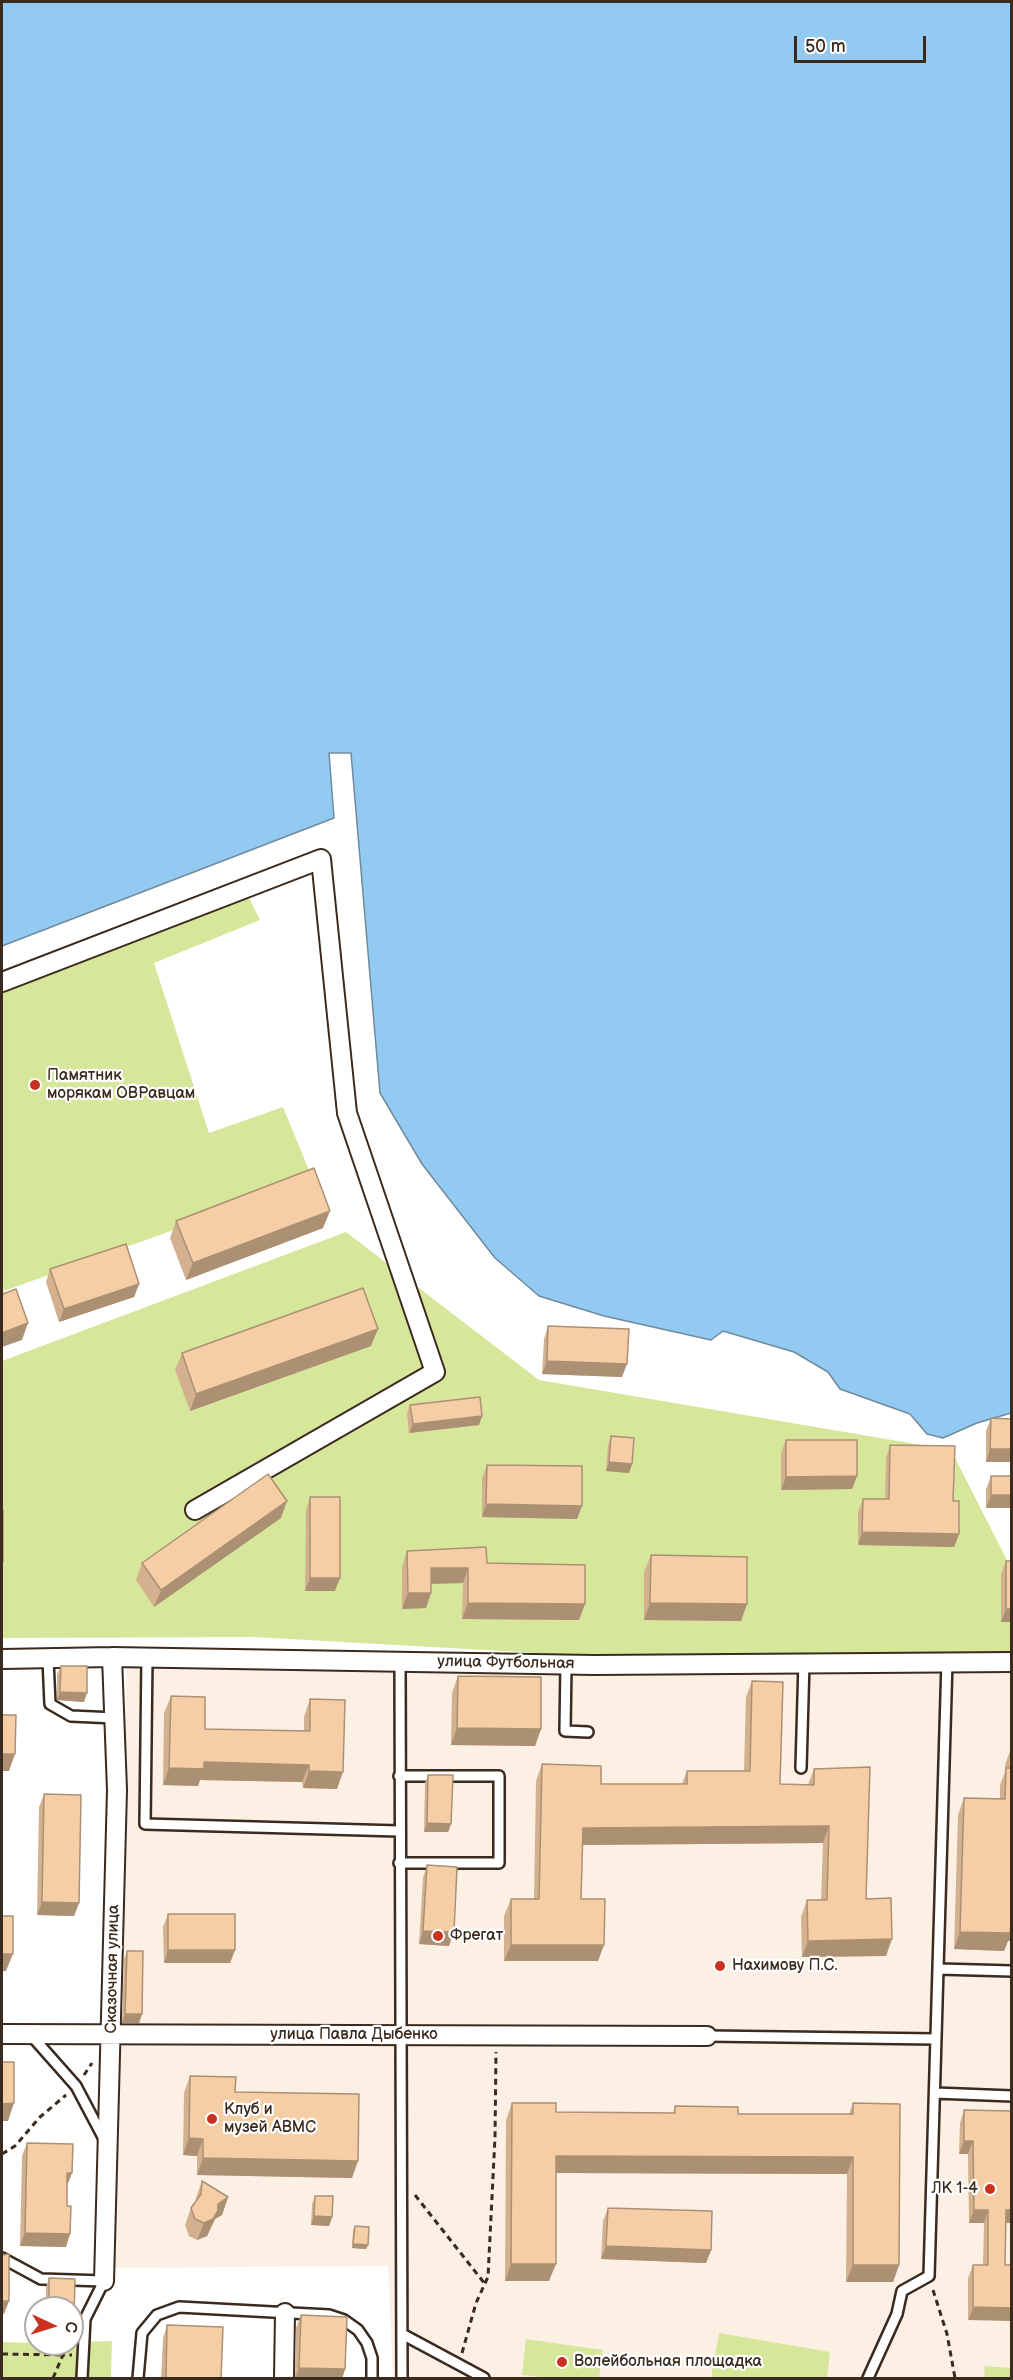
<!DOCTYPE html>
<meta charset="utf-8">
<style>
body{margin:0}
#map{position:relative;width:1013px;height:2380px;overflow:hidden;background:#fff;font-family:"Balsamiq Sans",sans-serif}
canvas{display:block}
.frame{position:absolute;inset:0;border:3px solid #3b2a1e;pointer-events:none}
.north{position:absolute;left:24px;top:2296px;width:60px;height:60px;box-sizing:border-box;background:#fff;border:2px solid #b1aaa5;border-radius:50%;rotate:94deg;font-size:16px;font-weight:700;line-height:24px;text-align:center;color:#3b2a1e}
.north::after{content:'';display:block;margin:auto;width:21px;height:27px;background:#c8321e;clip-path:polygon(50% 0,100% 100%,50% 72%,0 100%)}
.scale{position:absolute;left:794px;top:36px;width:132px;height:27px;box-sizing:border-box;border:3px solid #3b2a1e;border-top:0;padding-left:8px;font-size:18px;line-height:21px;white-space:nowrap;color:#3b2a1e;-webkit-text-stroke:4px #fff;paint-order:stroke}
</style>
<div id="map">
<canvas width="1013" height="2380"></canvas>
<div class="frame"></div>
<div class="north">С</div>
<div class="scale">50 m</div>
</div>
<script>
const c = document.querySelector('canvas').getContext('2d');
c.lineJoin = 'round';
function fillPath(path, color) { c.fillStyle = color; c.fill(path, 'evenodd'); }
const toPath = rows => new Path2D(rows.map(r => 'M' + r).join(''));
function trace(path, color, width, dash) { c.strokeStyle = color; c.lineWidth = width; c.lineCap = dash ? 'butt' : 'round'; c.setLineDash(dash || []); c.stroke(path); }
function drawText(font, color, halo, rows, align = 'center') {
  c.font = font + ' "Balsamiq Sans",sans-serif'; c.lineWidth = 4.5; c.setLineDash([]); c.textBaseline = 'middle'; c.strokeStyle = halo; c.fillStyle = color; for (const [text, x, y, turn = 0] of rows) {
    c.save(); c.translate(x, y); c.rotate((+turn || 0) * Math.PI / 180); c.textAlign = isNaN(turn) ? turn : align; if (halo) c.strokeText(text, 0, 0); c.fillText(text, 0, 0); c.restore();
  }
}
const built = toPath([
 [127,1657,1011,1664,1011,2378,393,2378,388,2266,115,2268]
]);
const green = toPath([
 [248,896,260,920,154,963,209,1133,283,1107,313,1180,4,1291,2,1285,2,988],
 [346,1232,539,1380,951,1450,1011,1568,1011,1653,592,1656,254,1637,2,1638,2,1361],
 [719,2333,830,2352,827,2378,711,2378],
 [526,2339,603,2350,599,2378,548,2378,522,2375],
 [112,2341,111,2378,2,2378,2,2342,72,2344,72,2342],
 [984,2366,1011,2368,1011,2378,985,2378]
]);
const water = toPath([
 [2,2,1011,2,1011,1413,977,1423,943,1438,927,1434,910,1414,840,1389,828,1372,794,1352,723,1331,711,1340,604,1316,539,1296,495,1258,422,1164,380,1093,351,753,329,753,334,818,2,946,2,2]
]);
const path = toPath([
 [84,2075,92,2063],
 [2,2154,15,2146,40,2117,66,2095],
 [415,2195,485,2284],
 [933,2290,947,2334,955,2378],
 [462,2353,476,2303,488,2277,495,2137,496,2052],
 [2,2354,63,2355],
 [53,2378,63,2355,72,2355]
]);
const service = toPath([
 [147,1657,145,1824,399,1831],
 [48,1659,50,1704,71,1716,115,1718],
 [400,1661,402,2378],
 [566,1664,565,1731,588,1732],
 [801,1768,804,1662],
 [399,1863,499,1863,499,1776,399,1776],
 [939,1969,1012,1971],
 [30,2034,76,2086,104,2139],
 [707,2036,936,2039],
 [935,2093,1012,2096],
 [2,2258,41,2279,104,2281,85,2319,82,2378],
 [402,2334,484,2378],
 [138,2378,142,2333,157,2315,179,2307,329,2315,344,2320,358,2330,367,2343,372,2358,372,2378],
 [868,2378,897,2314,902,2291,929,2276,947,1661]
]);
const minor = toPath([
 [2,982,321,859,347,1113,435,1372,195,1510],
 [2,1659,112,1657,594,1665,1012,1662],
 [2,2034,707,2036],
 [104,2281,117,1790,112,1657],
 [284,2378,285,2313]
]);
const wall = toPath([
 [176,1221,323,1228,186,1280,170,1238],
 [50,1269,139,1284,134,1297,59,1322,46,1282],
 [548,1326,622,1377,542,1374,544,1339],
 [371,1346,190,1411,175,1370,182,1353],
 [410,1405,482,1416,479,1425,409,1433,407,1414],
 [991,1418,1011,1419,1011,1462,986,1462,986,1431],
 [611,1436,632,1464,629,1473,606,1471,608,1445],
 [786,1440,857,1476,852,1489,781,1490,781,1453],
 [890,1445,953,1501,959,1534,954,1547,858,1545,858,1512,863,1499,885,1499,886,1458],
 [487,1465,582,1506,577,1519,482,1517,482,1478],
 [991,1476,1011,1476,1011,1508,986,1508,986,1489],
 [310,1497,335,1591,305,1591,306,1510],
 [281,1518,154,1607,136,1580,142,1563],
 [407,1551,487,1563,585,1604,579,1620,462,1619,463,1583,431,1584,431,1593,426,1608,402,1609,402,1567],
 [651,1555,747,1604,741,1621,644,1620,644,1572],
 [1006,1561,1011,1561,1011,1622,1001,1622,1001,1574],
 [61,1666,84,1702,57,1700,57,1674],
 [458,1676,541,1729,535,1746,451,1745,452,1693],
 [752,1681,780,1784,808,1785,814,1769,866,1899,886,1956,802,1957,801,1917,807,1900,821,1900,823,1843,582,1845,581,1899,598,1961,504,1961,504,1916,511,1899,534,1899,536,1781,542,1764,601,1784,682,1784,687,1771,744,1771,746,1697],
 [171,1696,205,1729,304,1731,304,1717,310,1699,337,1789,303,1788,302,1782,200,1780,198,1786,163,1785,164,1713],
 [1011,1748,1011,1941,1008,1941,1004,1951,954,1949,958,1815,964,1798,1000,1799,1000,1785,1005,1772,1005,1765],
 [428,1775,451,1824,448,1832,424,1832,425,1783],
 [44,1794,79,1903,74,1916,37,1915,39,1807],
 [427,1865,449,1946,419,1944,423,1878],
 [168,1914,235,1950,230,1963,164,1963,163,1927],
 [127,1951,142,2014,139,2023,122,2023,124,1959],
 [190,2076,235,2092,352,2178,197,2175,197,2156,183,2155,184,2093],
 [512,2103,556,2112,673,2113,675,2106,738,2114,849,2114,853,2103,899,2265,893,2282,846,2282,847,2174,556,2173,549,2281,505,2281,506,2120],
 [964,2110,1011,2223,1006,2223,968,2320,968,2278,973,2265,983,2265,984,2223,969,2223,968,2154,959,2154,960,2123],
 [27,2143,67,2186,66,2247,20,2246,22,2156],
 [202,2181,228,2197,222,2215,215,2219,207,2236,197,2240,189,2236,185,2225,191,2208,196,2202,196,2198],
 [315,2196,332,2217,329,2226,311,2225,312,2204],
 [608,2208,711,2250,706,2263,601,2259,603,2221],
 [355,2226,368,2245,366,2249,352,2248,353,2230],
 [49,2278,72,2308,46,2308,46,2287],
 [301,2315,345,2369,342,2379,295,2379,296,2328],
 [167,2325,221,2379,161,2379,163,2338]
]);
const shadedWall = toPath([
 [330,1211,323,1228,186,1280,193,1263],
 [139,1284,134,1297,59,1322,64,1309],
 [28,1323,22,1340,2,1347,2,1333],
 [378,1329,371,1346,190,1411,196,1394],
 [547,1361,627,1364,622,1377,542,1374],
 [482,1416,479,1425,409,1433,413,1424],
 [990,1449,1011,1449,1011,1462,986,1462],
 [609,1462,632,1464,629,1473,606,1471],
 [857,1476,852,1489,781,1490,786,1477],
 [991,1495,1011,1495,1011,1508,986,1508],
 [287,1501,281,1518,154,1607,161,1590],
 [486,1504,582,1506,577,1519,482,1517],
 [862,1532,959,1534,954,1547,858,1545],
 [431,1568,468,1568,463,1583,425,1584],
 [310,1578,340,1578,335,1591,305,1591],
 [408,1593,431,1593,426,1608,402,1609],
 [468,1603,585,1604,579,1620,462,1619],
 [650,1603,747,1604,741,1621,644,1620],
 [1006,1609,1011,1609,1011,1622,1001,1622],
 [60,1692,87,1693,84,1702,57,1700],
 [457,1728,541,1729,535,1746,451,1745],
 [2,1754,15,1754,9,1771,2,1771],
 [204,1762,309,1765,302,1782,200,1780,198,1786,163,1785,169,1768],
 [309,1771,343,1772,337,1789,303,1788],
 [427,1823,451,1824,448,1832,424,1832],
 [829,1826,823,1843,576,1845,583,1828],
 [42,1902,79,1903,74,1916,37,1915],
 [1011,1924,1011,1941,1008,1941,1004,1951,954,1949,960,1932],
 [423,1931,454,1932,449,1946,419,1944],
 [892,1939,886,1956,802,1957,808,1941],
 [511,1945,604,1945,598,1961,504,1961],
 [168,1950,235,1950,230,1963,164,1963],
 [2,1954,13,1954,6,1971,2,1971],
 [125,2014,142,2014,139,2023,122,2023],
 [14,2103,8,2121,2,2121,2,2104],
 [189,2138,203,2139,197,2156,183,2155],
 [964,2141,973,2141,968,2154,959,2154],
 [556,2156,853,2157,847,2174,550,2173],
 [203,2158,358,2161,352,2178,197,2175],
 [67,2173,72,2173,67,2186],
 [228,2197,222,2215,215,2219,207,2236,197,2240,204,2223,218,2204],
 [974,2210,988,2210,984,2223,969,2223],
 [1006,2210,1011,2210,1011,2223,1001,2223],
 [314,2216,332,2217,329,2226,311,2225],
 [25,2233,70,2234,66,2247,20,2246],
 [353,2244,368,2245,366,2249,352,2248],
 [606,2246,711,2250,706,2263,601,2259],
 [511,2264,556,2264,549,2281,505,2281],
 [853,2265,899,2265,893,2282,846,2282],
 [2,2301,9,2301,4,2314,2,2314],
 [973,2307,1011,2308,1011,2321,968,2320],
 [299,2368,345,2369,342,2379,295,2379]
]);
const building = toPath([
 [314,1168,330,1211,193,1263,176,1221,314,1168],
 [126,1244,139,1284,64,1309,50,1269,126,1244],
 [363,1288,378,1329,196,1394,182,1353,363,1288],
 [2,1289,3,1294,16,1289,28,1323,2,1333,2,1289],
 [548,1326,629,1329,627,1364,547,1361,548,1326],
 [480,1397,482,1416,413,1424,410,1405,480,1397],
 [991,1418,1011,1419,1011,1449,990,1449,991,1418],
 [611,1436,634,1438,632,1464,609,1462,611,1436],
 [786,1440,857,1440,857,1476,786,1477,786,1440],
 [890,1445,955,1446,953,1501,959,1501,959,1534,862,1532,863,1499,889,1499,890,1445],
 [487,1465,582,1466,582,1506,486,1504,487,1465],
 [268,1474,287,1501,161,1590,142,1563,268,1474],
 [991,1476,1011,1476,1011,1495,991,1495,991,1476],
 [310,1497,340,1497,340,1578,310,1578,310,1497],
 [2,1510,3,1510,3,1562,2,1562,2,1510],
 [486,1547,487,1563,585,1565,585,1604,468,1603,468,1568,431,1568,431,1593,408,1593,407,1551,486,1547],
 [651,1555,747,1557,747,1604,650,1603,651,1555],
 [1006,1561,1011,1561,1011,1609,1006,1609,1006,1561],
 [61,1666,87,1666,87,1693,60,1692,61,1666],
 [458,1676,541,1677,541,1729,457,1728,458,1676],
 [752,1681,783,1682,780,1784,814,1785,814,1769,870,1767,866,1899,891,1898,892,1939,808,1941,807,1900,827,1900,829,1826,583,1828,581,1899,605,1899,604,1945,511,1945,511,1899,539,1899,542,1764,601,1766,601,1784,687,1784,687,1771,750,1771,752,1681],
 [171,1696,205,1697,205,1729,310,1731,310,1699,345,1700,343,1772,309,1771,309,1765,204,1762,204,1769,169,1768,171,1696],
 [2,1715,16,1715,15,1754,2,1754,2,1715],
 [1011,1748,1011,1924,1010,1933,960,1932,964,1798,1005,1799,1006,1768,1011,1768,1011,1748],
 [428,1775,453,1775,451,1824,427,1823,428,1775],
 [44,1794,81,1795,79,1903,42,1902,44,1794],
 [427,1865,457,1867,454,1932,423,1931,427,1865],
 [168,1914,235,1914,235,1950,168,1950,168,1914],
 [2,1916,13,1916,13,1954,2,1954,2,1916],
 [127,1951,143,1951,142,2014,125,2014,127,1951],
 [2,2062,14,2062,14,2103,2,2104,2,2062],
 [190,2076,236,2077,235,2092,359,2094,358,2161,203,2158,203,2139,189,2138,190,2076],
 [512,2103,556,2103,556,2112,675,2113,675,2106,738,2107,738,2114,853,2114,853,2103,900,2104,899,2265,853,2265,853,2157,556,2156,556,2264,511,2264,512,2103],
 [964,2110,1011,2111,1011,2210,1006,2210,1005,2265,1011,2265,1011,2308,973,2307,973,2265,988,2265,988,2210,974,2210,973,2141,964,2141,964,2110],
 [27,2143,73,2144,72,2173,67,2173,67,2206,71,2206,70,2234,25,2233,27,2143],
 [202,2181,228,2197,218,2204,218,2210,213,2219,204,2223,195,2219,191,2208,201,2194,202,2181],
 [315,2196,333,2196,332,2217,314,2216,315,2196],
 [608,2208,712,2211,711,2250,606,2246,608,2208],
 [355,2226,369,2227,368,2245,353,2244,355,2226],
 [9,2254,9,2301,2,2301,2,2255,9,2254],
 [49,2278,75,2279,74,2318,72,2318,72,2308,49,2308,49,2278],
 [301,2315,347,2317,345,2369,299,2368,301,2315],
 [167,2325,223,2327,221,2379,166,2379,167,2325]
]);
const markers = [
 [35,1085,6,"#c8321e"],
 [438,1936,6,"#c8321e"],
 [720,1966,6,"#c8321e"],
 [212,2119,6,"#c8321e"],
 [990,2189,6,"#c8321e"],
 [562,2362,6,"#c8321e"]
];
const poiNames = [
 ["Памятник",47,1076],
 ["морякам ОВРавцам",47,1094],
 ["Фрегат",450,1936],
 ["Нахимову П.С.",732,1966],
 ["Клуб и",224,2110],
 ["музей АВМС",224,2128],
 ["ЛК 1-4",978,2189,"right"],
 ["Волейбольная площадка",574,2362]
];
const streetNames = [
 ["улица Футбольная",506,1663,1],
 ["Сказочная улица",113,1969,-89],
 ["улица Павла Дыбенко",354,2035]
];
fillPath(built, '#fcf0e4');
fillPath(green, '#d6e79b');
fillPath(water, '#93caf1');
trace(water, '#708a9d', 1.5);
trace(service, '#3b2a1e', 14);
trace(minor, '#3b2a1e', 22);
trace(path, '#3b2a1e', 3, [6, 4.5]);
trace(service, '#fff', 9);
trace(minor, '#fff', 18);
fillPath(wall, '#d3b18e');
fillPath(shadedWall, '#ac9074');
fillPath(building, '#f5cea5');
trace(building, '#ac9074', 1.5);
for (const [x, y, r, color] of markers) { const dot = new Path2D(); dot.arc(x, y, r, 0, 2 * Math.PI); c.fillStyle = color; c.fill(dot); trace(dot, '#fff', 2); }
drawText('16px', '#3b2a1e', '#fff', poiNames, 'left');
drawText('16px', '#3b2a1e', '#fff', streetNames);
</script>
